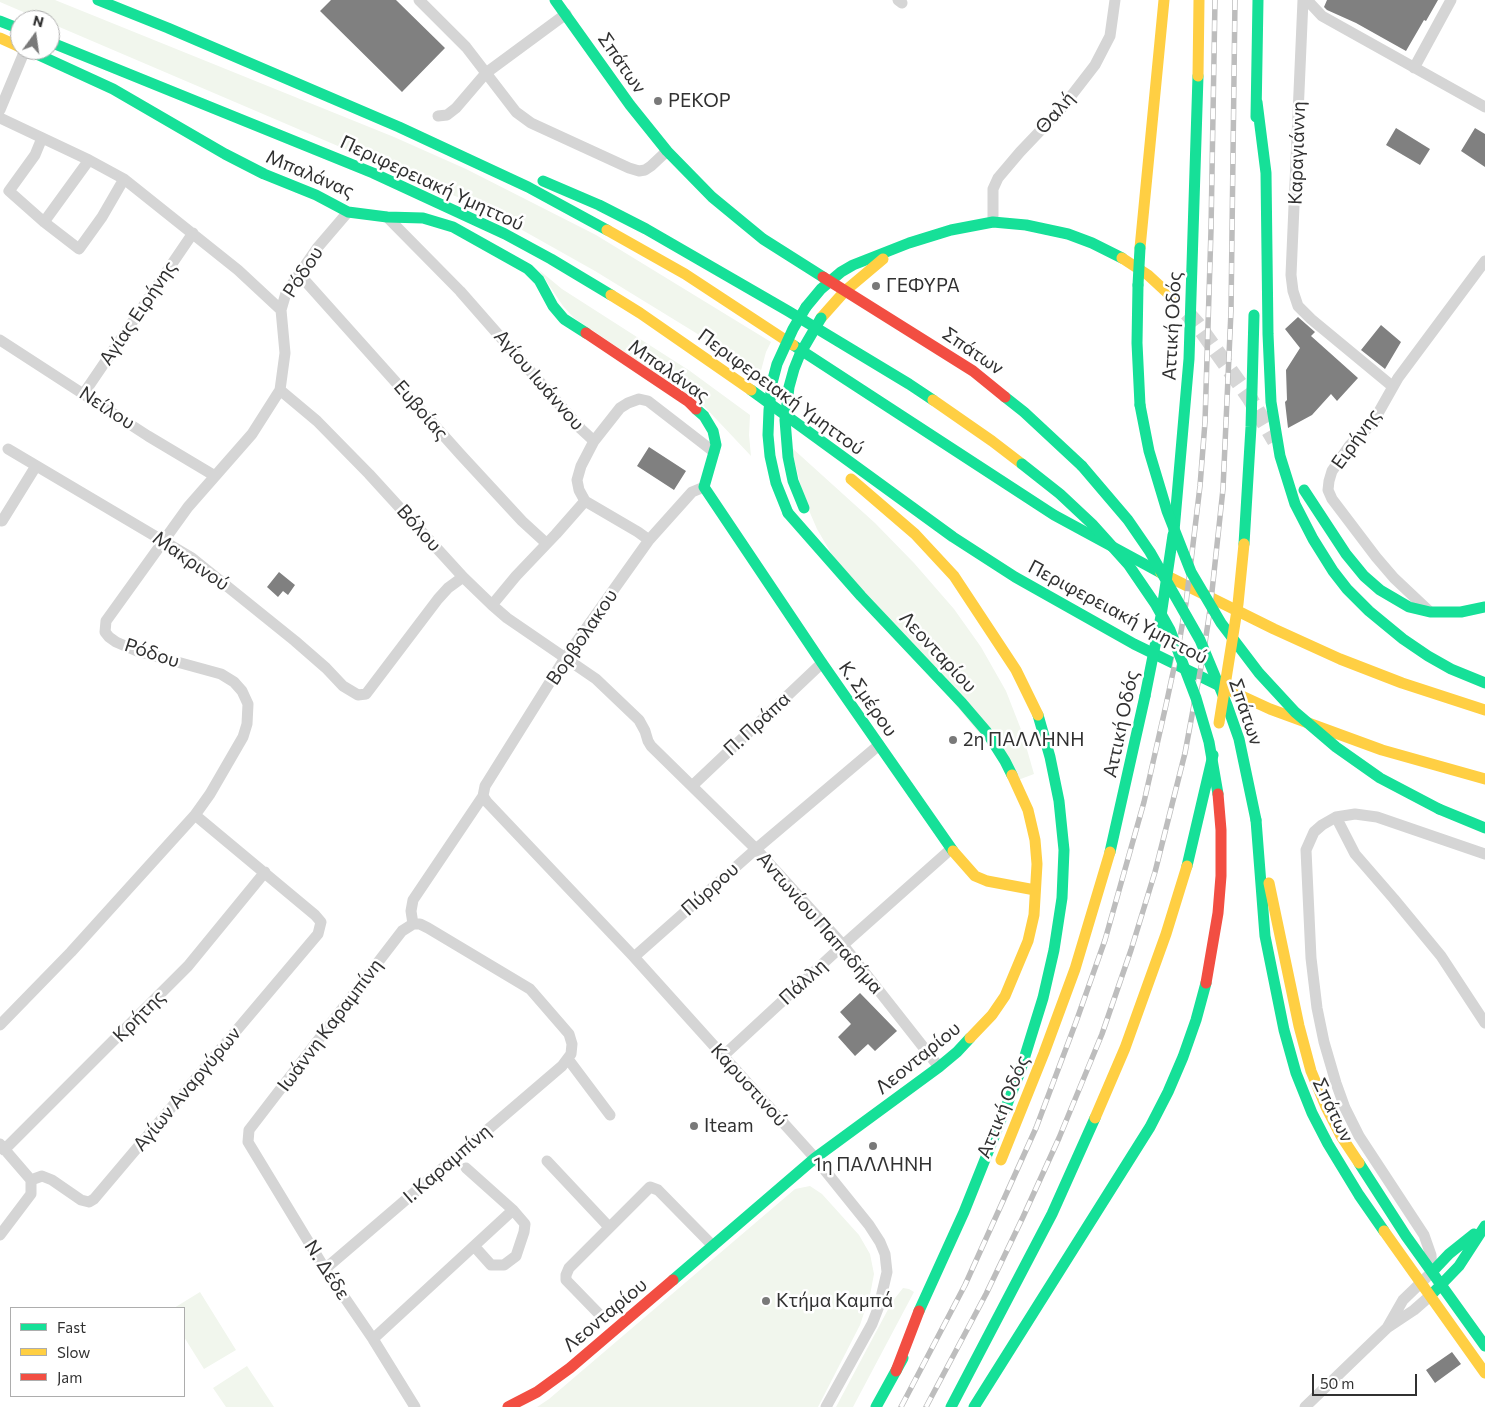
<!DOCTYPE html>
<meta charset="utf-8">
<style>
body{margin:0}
#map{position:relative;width:1485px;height:1407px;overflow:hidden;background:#fff;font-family:Commissioner,sans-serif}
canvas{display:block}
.legend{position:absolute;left:10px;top:1307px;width:175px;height:90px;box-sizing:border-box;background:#fff;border:1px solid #adadad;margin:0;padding:6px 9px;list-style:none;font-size:15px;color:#313131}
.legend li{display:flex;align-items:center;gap:10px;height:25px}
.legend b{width:25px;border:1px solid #adadad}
.north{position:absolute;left:10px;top:10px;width:50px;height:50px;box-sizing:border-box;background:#fff;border:1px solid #adadad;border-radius:50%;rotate:14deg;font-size:14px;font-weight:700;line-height:20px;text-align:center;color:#313131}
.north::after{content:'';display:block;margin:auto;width:18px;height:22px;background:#797979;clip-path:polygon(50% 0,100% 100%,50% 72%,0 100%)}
.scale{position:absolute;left:1312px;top:1374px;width:105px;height:22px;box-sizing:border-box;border:2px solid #313131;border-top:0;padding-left:6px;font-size:15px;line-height:18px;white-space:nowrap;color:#313131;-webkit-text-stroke:4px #fff;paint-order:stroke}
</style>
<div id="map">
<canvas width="1485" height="1407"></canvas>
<ul class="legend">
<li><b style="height:6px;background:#16e098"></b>Fast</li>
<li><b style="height:6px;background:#ffcf43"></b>Slow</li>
<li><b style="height:6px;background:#f24e42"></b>Jam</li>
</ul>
<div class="north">N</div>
<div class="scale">50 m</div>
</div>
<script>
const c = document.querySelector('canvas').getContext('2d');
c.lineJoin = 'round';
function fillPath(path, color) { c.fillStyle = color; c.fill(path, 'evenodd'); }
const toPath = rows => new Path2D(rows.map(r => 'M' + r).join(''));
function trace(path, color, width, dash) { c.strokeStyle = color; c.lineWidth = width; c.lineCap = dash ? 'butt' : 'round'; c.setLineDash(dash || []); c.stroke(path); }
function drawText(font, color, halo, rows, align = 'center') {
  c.font = font + ' Commissioner,sans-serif'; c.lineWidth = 5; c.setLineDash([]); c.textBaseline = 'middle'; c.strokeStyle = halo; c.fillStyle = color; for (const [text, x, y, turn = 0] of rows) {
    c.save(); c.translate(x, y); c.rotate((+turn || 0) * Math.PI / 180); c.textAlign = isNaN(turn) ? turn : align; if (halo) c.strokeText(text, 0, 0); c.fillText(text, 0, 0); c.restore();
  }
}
const green = toPath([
 [0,0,55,0,394,137,466,169,596,235,771,342,766,352,759,378,696,333,595,271,483,208,50,23,50,20,42,20,0,2],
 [539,270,562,289,690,371,750,415,749,435,751,456,702,404,574,318,563,306],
 [791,447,875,523,914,563,954,609,981,647,1006,691,1022,732,1034,774,1018,780,834,558,817,529,804,499],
 [810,1186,822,1194,859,1235,870,1254,874,1274,870,1295,860,1325,818,1407,537,1407,549,1399,795,1189],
 [903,1288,909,1289,914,1292,853,1407,836,1407,892,1302],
 [200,1292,236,1350,204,1369,184,1337,184,1308,174,1308],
 [247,1366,274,1407,226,1407,213,1388]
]);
const building = toPath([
 [331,0,396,0,445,48,402,92,320,11],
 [1327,0,1438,0,1426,21,1424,20,1406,51,1356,23,1327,10,1324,7],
 [1396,128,1430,149,1420,165,1386,145],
 [1475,128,1485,134,1485,167,1461,151],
 [1298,317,1315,332,1311,336,1358,378,1337,401,1331,394,1312,415,1288,428,1285,402,1287,400,1286,370,1300,348,1285,329],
 [1381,325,1401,342,1385,369,1361,350],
 [649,447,686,471,674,490,637,466],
 [279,572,295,585,288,595,283,591,278,597,267,587],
 [860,993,897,1031,875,1051,868,1044,855,1056,838,1037,851,1024,840,1012],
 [1452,1352,1461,1364,1435,1383,1426,1370]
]);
const secondaryTunnel = toPath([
 [1187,313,1197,324,1249,397,1275,441]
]);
const street = toPath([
 [419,0,466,47,516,112,531,123,629,168,639,171,645,170,651,166,667,151],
 [898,0,902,3],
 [1303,0,1291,275,1293,291,1298,306,1311,319,1392,386],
 [1307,0,1322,16,1485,107],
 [1414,68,1451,0],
 [0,110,25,50],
 [438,116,447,115,456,108,486,73,566,14],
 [0,118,89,160,124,179,238,270,281,310],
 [42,138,35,155,9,191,44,222,79,249,102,217,124,179],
 [387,217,460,291,581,429,594,441,581,466,577,480,579,490,585,501,638,532,649,540],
 [44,222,89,160],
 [993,222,993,189,998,178,1020,152,1061,109,1095,65,1110,36,1115,0],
 [299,274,461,455,522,521,546,543],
 [0,340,148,436,215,476],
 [280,390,317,421,369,474,463,577,492,605,507,618,596,679,639,720,645,731,648,741,651,746,756,849,843,945,939,1067],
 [84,393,193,233],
 [594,441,620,408,628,403,639,399,648,401,714,452],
 [8,449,192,558,295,641,326,668,343,686,358,695,366,694,438,599,448,588,463,577],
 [704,487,692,492,649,540,565,658,485,786,483,796,487,802,634,957,815,1158,869,1225,880,1242,885,1254,887,1272,879,1306,872,1324,826,1407],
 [2,521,36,466],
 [492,605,516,576,556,534,585,501],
 [1429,611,1394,578,1376,557,1332,499,1328,490,1329,481,1332,471,1350,445,1372,424,1398,378,1485,261],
 [692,786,822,663],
 [1336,817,1355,854,1394,899,1441,956,1485,1023],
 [413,924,402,931,249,1130,248,1142,325,1269,373,1339,415,1407],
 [413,924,411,911,413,900,483,796],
 [634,957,756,849,879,745],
 [0,1025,71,952,195,815,210,794,243,737,247,724,248,704,242,691,234,682,221,674,137,651,116,642,109,637,105,632,106,621,188,507,252,434,280,390,285,353,281,310,286,293,318,247,348,212],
 [723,1056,843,945,951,849],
 [568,1059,610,1115],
 [0,1144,31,1180,31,1194,0,1235],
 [4,1150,188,966,265,872],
 [547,1161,609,1227],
 [466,1168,513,1210,525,1224,524,1232,516,1256,504,1265,491,1265,474,1246],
 [31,1180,42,1176,52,1180,81,1200,89,1202,94,1199,318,934,321,922,315,915,195,815],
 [325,1269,562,1066,571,1054,572,1044,569,1034,530,989,428,928,420,924,413,924],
 [600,1315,566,1280,566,1275,569,1268,650,1187,658,1190,713,1246],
 [1387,1328,1403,1300,1432,1272,1431,1255,1424,1235,1359,1136,1345,1108,1336,1083,1324,1042,1317,1008,1311,958,1306,850,1314,832,1322,825,1336,817,1355,814,1377,817,1485,854],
 [373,1339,513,1210],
 [1305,1407,1387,1328,1414,1310,1430,1296]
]);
const fast = toPath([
 [98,0,168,28,399,127,528,187,607,230],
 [555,0,630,105,667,151,712,197,763,239,823,277],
 [0,21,20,29],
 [50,42,373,173,505,234,551,259,611,295],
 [28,50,113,89,225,154,264,174,316,195,348,212,387,217,423,218,453,227,528,269,539,280,553,306,564,319,586,333],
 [1257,102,1266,173,1268,334,1271,402,1280,456,1295,504,1313,539,1333,571,1347,589,1369,611,1403,639,1428,656,1451,669,1485,683],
 [1256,117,1258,0],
 [543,181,599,205,646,229,788,311,909,384,933,400],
 [1138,285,1137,343,1140,405],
 [806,307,821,289,841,272,853,265,909,243,951,230,993,222,1026,225,1068,234,1092,243,1122,258],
 [793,345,1054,515,1161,573],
 [751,390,953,537,1015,577,1134,644,1220,686],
 [1005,397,1024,412,1082,466],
 [696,409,704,416,713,431,716,445,704,487,822,663,953,851],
 [1304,490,1346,554,1364,576,1380,590,1409,607,1430,612,1461,612,1485,607],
 [788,513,861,596,962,703,986,731,1005,761,1012,775],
 [1174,531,1189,359,1198,76],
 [1244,544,1251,427,1254,315],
 [1439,809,1485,828],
 [1256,820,1265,936,1284,1030,1296,1073,1312,1113,1328,1144,1359,1195,1384,1231],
 [1110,852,1145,696],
 [1187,866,1213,755],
 [1359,1163,1406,1236,1485,1346],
 [1432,1272,1449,1254,1474,1234],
 [673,1280,815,1158,939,1067,957,1052,970,1038],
 [1433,1293,1459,1266,1485,1226],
 [919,1311,964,1212,1020,1072,1043,998,1054,950,1062,898,1064,850,1059,801,1050,757,1038,715],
 [876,1407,903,1358],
 [951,1407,1052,1214,1095,1118],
 [974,1407,1150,1127,1168,1092,1183,1057,1196,1020,1206,983]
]);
const slow = toPath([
 [0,38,20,47],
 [1198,76,1199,0],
 [607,230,685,274,793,345],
 [1140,248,1164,0],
 [1122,258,1148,275,1174,299],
 [611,295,640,313,751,390],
 [821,318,845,291,883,259],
 [933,400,992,441,1022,464],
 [851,479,915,534,954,576,1016,670,1038,715],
 [1161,573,1274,629,1340,659,1402,683,1485,710],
 [1220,686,1270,709,1382,750,1485,779],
 [953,851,975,876,987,881,1035,890],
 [1269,883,1299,1026,1311,1071,1326,1107,1341,1136,1359,1163],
 [970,1038,992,1015,1005,996,1028,941,1034,915,1037,864,1035,840,1028,810,1012,775],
 [1095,1118,1125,1048,1166,934,1187,866],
 [1001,1160,1044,1053,1075,969,1110,852],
 [1384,1231,1485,1373]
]);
const jam = toPath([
 [823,277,973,371,1005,397],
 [586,333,689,402,696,409],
 [896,1371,919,1311],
 [508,1407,537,1392,570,1368,673,1280]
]);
const rail = toPath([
 [901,1407,965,1285,1036,1128,1076,1022,1105,940,1144,802,1166,705,1178,649,1186,603,1200,486,1205,422,1211,230,1215,0],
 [926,1407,986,1294,1023,1217,1059,1138,1102,1034,1131,950,1155,872,1185,753,1203,656,1210,610,1223,489,1231,311,1235,0]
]);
const fastBridge = toPath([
 [1138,285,1140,248],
 [1140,405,1149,451,1167,511,1191,572,1221,623,1259,673,1295,712,1336,747,1380,778,1439,809],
 [1022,464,1060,494,1092,524,1128,564,1156,605,1170,630,1196,698,1209,742,1218,794],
 [1082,466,1128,520,1150,552,1200,640,1227,705,1239,739,1256,820],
 [804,508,793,481,788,457,785,420,789,387,794,369,800,354,821,318],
 [788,513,776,483,770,456,768,435,769,410,772,383,777,364,793,329,806,307],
 [1145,696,1161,616,1173,535]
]);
const slowBridge = toPath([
 [1219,723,1238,604,1244,544]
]);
const jamBridge = toPath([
 [1206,983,1218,913,1221,876,1221,830,1218,794]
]);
const markers = [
 [658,101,5,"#797979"],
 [876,286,5,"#797979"],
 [953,740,5,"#797979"],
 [694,1126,5,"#797979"],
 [873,1146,5,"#797979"],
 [766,1301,5,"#797979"]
];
const streetNames = [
 ["Σπάτων",622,63,55],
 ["Θαλή",1055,113,-49],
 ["Καραγιάννη",1297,153,-88],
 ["Μπαλάνας",310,174,23],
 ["Περιφερειακή Υμηττού",432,183,25],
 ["Ρόδου",303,272,-57],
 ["Αγίας Ειρήνης",138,313,-56],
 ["Αττική Οδός",1172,326,-87],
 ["Σπάτων",973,351,34],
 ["Μπαλάνας",669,371,35],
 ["Αγίου Ιωάννου",539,380,49],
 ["Περιφερειακή Υμηττού",781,392,36],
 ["Νείλου",107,408,33],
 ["Ευβοίας",421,410,49],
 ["Ειρήνης",1356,439,-54],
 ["Βόλου",419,528,48],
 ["Μακρινού",191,561,35],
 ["Περιφερειακή Υμηττού",1118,612,28],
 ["Βορβολακου",582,637,-56],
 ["Λεονταρίου",938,652,47],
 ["Ρόδου",152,653,18],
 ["Κ. Σμέρου",868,699,55],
 ["Σπάτων",1246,712,71],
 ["Π. Πράπα",757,724,-43],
 ["Αττική Οδός",1121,724,-78],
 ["Πύρρου",710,889,-42],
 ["Αντωνίου Παπαδήμα",820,923,49],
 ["Πάλλη",803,982,-43],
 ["Κρήτης",139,1016,-45],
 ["Ιωάννη Καραμπίνη",330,1025,-53],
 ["Λεονταρίου",918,1058,-39],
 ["Καρυστινού",749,1085,48],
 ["Αγίων Αναργύρων",187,1089,-50],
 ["Αττική Οδός",1003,1107,-68],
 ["Σπάτων",1333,1110,64],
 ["Ι. Καραμπίνη",447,1164,-41],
 ["Ν. Δέδε",327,1270,57],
 ["Λεονταρίου",605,1315,-40]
];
const poiNames = [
 ["ΡΕΚΟΡ",668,101],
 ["ΓΕΦΥΡΑ",886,286],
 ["2η ΠΑΛΛΗΝΗ",963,740],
 ["Iteam",704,1126],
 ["1η ΠΑΛΛΗΝΗ",873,1165,"center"],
 ["Kτήμα Καμπά",776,1301]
];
fillPath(green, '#f1f6ed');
fillPath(building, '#808080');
trace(secondaryTunnel, '#d6d6d6', 16, [16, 8]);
trace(street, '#d5d5d5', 11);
trace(fast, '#16e098', 11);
trace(slow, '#ffcf43', 11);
trace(jam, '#f24e42', 11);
trace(rail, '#bdbdbd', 5.5);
trace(rail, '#fff', 4, [11]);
trace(fastBridge, '#16e098', 11);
trace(slowBridge, '#ffcf43', 11);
trace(jamBridge, '#f24e42', 11);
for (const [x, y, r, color] of markers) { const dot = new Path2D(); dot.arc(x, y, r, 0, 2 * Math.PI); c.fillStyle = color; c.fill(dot); trace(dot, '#fff', 2); }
drawText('19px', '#313131', '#fff', streetNames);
drawText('19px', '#313131', '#fff', poiNames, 'left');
</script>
